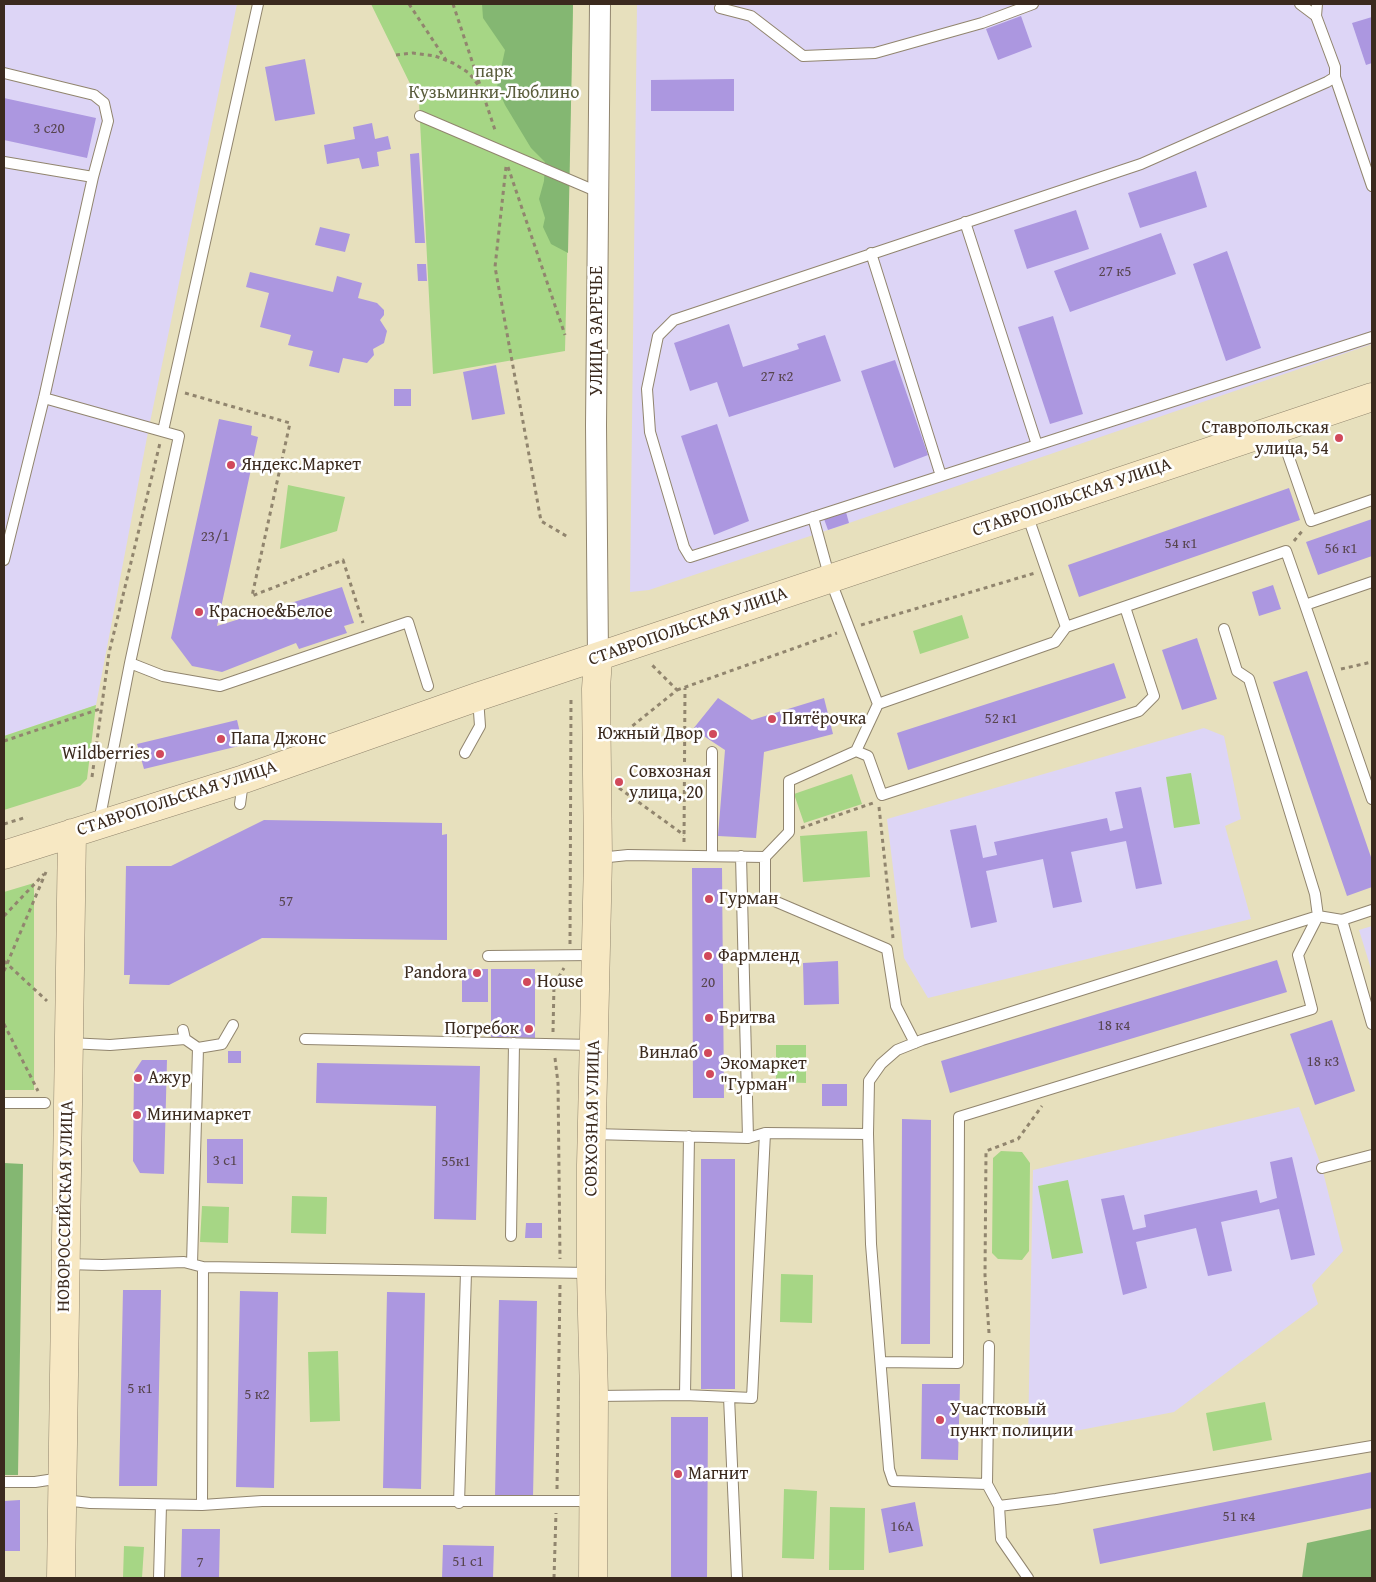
<!DOCTYPE html>
<meta charset="utf-8">
<style>
body{margin:0}
#map{position:relative;width:1376px;height:1582px;overflow:hidden;background:#e7e0bd;font-family:"Gentium Book Plus",serif}
canvas{display:block}
.frame{position:absolute;inset:0;border:5px solid #3b2a1e;pointer-events:none}
</style>
<div id="map">
<canvas width="1376" height="1582"></canvas>
<div class="frame"></div>
</div>
<script>
const c = document.querySelector('canvas').getContext('2d');
c.lineJoin = 'round';
function fillPath(path, color) { c.fillStyle = color; c.fill(path, 'evenodd'); }
const toPath = rows => new Path2D(rows.map(r => 'M' + r).join(''));
function trace(path, color, width, dash) { c.strokeStyle = color; c.lineWidth = width; c.lineCap = dash ? 'butt' : 'round'; c.setLineDash(dash || []); c.stroke(path); }
function drawText(font, color, halo, rows, align = 'center') {
  c.font = font + ' "Gentium Book Plus",serif'; c.lineWidth = 5; c.setLineDash([]); c.textBaseline = 'middle'; c.strokeStyle = halo; c.fillStyle = color; for (const [text, x, y, turn = 0] of rows) {
    c.save(); c.translate(x, y); c.rotate((+turn || 0) * Math.PI / 180); c.textAlign = isNaN(turn) ? turn : align; if (halo) c.strokeText(text, 0, 0); c.fillText(text, 0, 0); c.restore();
  }
}
const built = toPath([
 [4,4,237,4,149,427,96,705,4,736],
 [637,4,1372,4,1372,344,849,523,649,590,630,592],
 [1204,728,1224,736,1241,819,1225,826,1251,919,928,998,904,958,887,819],
 [1372,926,1372,972,1359,930],
 [1299,1107,1322,1168,1343,1251,1312,1285,1318,1304,1174,1412,1028,1440,1033,1170]
]);
const green = toPath([
 [371,4,573,4,565,351,433,374,419,102],
 [288,485,345,497,337,531,280,549],
 [962,615,969,638,920,654,913,631],
 [96,705,87,779,80,786,4,810,4,736],
 [1191,773,1200,824,1174,828,1166,777],
 [852,774,862,804,804,823,794,794],
 [867,831,870,877,803,882,800,836],
 [34,883,34,1090,4,1090,4,892],
 [776,1045,806,1045,806,1083,776,1082],
 [1001,1151,1022,1152,1030,1163,1029,1251,1022,1260,998,1259,992,1253,993,1158],
 [1068,1180,1083,1253,1052,1259,1038,1186],
 [292,1196,327,1197,326,1234,291,1233],
 [202,1206,229,1207,228,1243,200,1242],
 [781,1274,813,1275,812,1323,780,1322],
 [338,1351,340,1421,310,1422,308,1352],
 [1265,1402,1272,1440,1213,1451,1206,1413],
 [784,1489,817,1491,814,1559,782,1558],
 [830,1507,865,1508,864,1570,829,1570],
 [124,1546,144,1547,142,1578,123,1578]
]);
const forest = toPath([
 [482,4,573,4,568,253,551,244,543,227,545,218,539,199,544,181,545,162,531,148,505,105,497,87,505,50,483,18],
 [4,1163,23,1164,18,1475,4,1475],
 [1372,1529,1372,1578,1302,1578,1307,1543]
]);
const building = toPath([
 [1021,16,1032,47,998,60,986,29],
 [1372,17,1372,63,1366,65,1352,23],
 [305,59,315,114,275,121,265,67],
 [734,79,734,111,651,111,651,80],
 [4,98,96,118,87,158,4,140],
 [372,123,375,139,388,136,391,149,377,152,379,166,362,169,359,158,327,164,324,145,355,139,353,127],
 [419,153,425,243,415,243,410,154],
 [1196,171,1207,207,1140,228,1128,193],
 [1076,210,1089,249,1027,269,1014,230],
 [320,227,350,234,345,252,315,245],
 [1161,233,1176,274,1070,312,1054,271],
 [1227,251,1261,348,1226,361,1193,264],
 [417,264,426,264,427,281,418,281],
 [250,272,333,292,337,276,362,283,358,298,377,303,384,310,384,315,380,320,387,331,384,343,373,349,374,355,367,363,343,358,339,373,309,366,313,351,288,345,291,335,260,327,269,293,246,287],
 [1053,316,1083,414,1050,424,1018,327],
 [729,324,743,367,799,349,797,344,825,335,841,381,729,417,717,382,690,391,674,343],
 [895,360,928,455,894,468,861,371],
 [496,365,505,414,472,420,463,372],
 [394,389,411,389,411,406,394,406],
 [219,419,252,426,251,435,258,437,217,626,342,587,354,623,344,626,347,633,299,649,296,643,222,672,192,666,171,638],
 [717,424,749,521,714,535,681,436],
 [1289,488,1300,520,1079,597,1068,565],
 [846,512,849,523,828,530,824,519],
 [1372,519,1372,556,1318,575,1306,542],
 [1273,585,1281,609,1259,616,1252,592],
 [1197,638,1217,699,1182,710,1162,650],
 [1114,663,1126,698,908,770,897,733],
 [1307,671,1372,860,1372,887,1347,896,1273,682],
 [718,698,752,720,824,698,833,734,764,752,756,838,718,836,725,750,693,729],
 [237,720,243,745,144,769,137,744],
 [1141,787,1162,884,1136,889,1126,841,1071,852,1082,902,1053,908,1043,859,986,871,997,922,971,928,950,830,976,825,983,858,997,855,994,842,1107,818,1110,831,1123,828,1115,792],
 [264,820,442,823,442,835,447,834,447,940,262,938,169,985,129,984,130,975,124,975,126,866,171,866],
 [692,868,722,868,724,1098,693,1098],
 [1277,960,1287,992,950,1093,941,1061],
 [838,961,839,1004,804,1005,803,963],
 [462,969,488,969,488,1002,462,1002],
 [491,969,535,969,535,1038,491,1037],
 [1332,1020,1355,1091,1315,1105,1290,1034],
 [228,1051,241,1051,241,1063,228,1063],
 [142,1060,167,1060,164,1174,140,1173,133,1161,134,1072],
 [317,1063,480,1066,476,1220,434,1219,436,1106,316,1103],
 [822,1084,847,1084,847,1106,822,1106],
 [902,1119,931,1120,930,1344,901,1344],
 [207,1139,243,1139,243,1184,207,1183],
 [1292,1157,1315,1255,1291,1260,1279,1209,1221,1222,1232,1271,1208,1276,1196,1228,1136,1242,1147,1288,1123,1295,1101,1199,1124,1195,1133,1230,1146,1227,1144,1215,1257,1190,1260,1203,1277,1198,1270,1162],
 [701,1159,735,1159,735,1389,701,1389],
 [526,1223,542,1223,542,1238,525,1238],
 [123,1290,161,1290,157,1486,119,1486],
 [240,1291,278,1292,274,1488,236,1487],
 [387,1292,425,1293,421,1489,383,1488],
 [499,1300,537,1301,533,1497,495,1496],
 [922,1384,960,1384,958,1460,921,1459],
 [671,1417,708,1417,707,1578,671,1578],
 [1372,1472,1372,1508,1100,1564,1093,1529],
 [20,1500,20,1551,4,1551,4,1501],
 [915,1502,923,1546,889,1553,881,1509],
 [182,1529,220,1529,219,1578,181,1578],
 [443,1545,494,1546,493,1578,442,1578]
]);
const path = toPath([
 [409,4,446,60],
 [453,4,496,133],
 [396,55,413,53,435,56,453,63,469,73,479,86],
 [506,167,495,267,541,521,568,537],
 [508,167,565,335],
 [185,393,290,423,252,596,343,560,363,623],
 [1294,541,1303,530],
 [861,625,1035,573],
 [1341,669,1372,662],
 [677,690,837,633],
 [620,736,677,690,650,663],
 [4,741,100,709],
 [92,777,109,653,160,443],
 [619,788,684,835],
 [879,807,893,938],
 [4,824,27,817],
 [801,828,873,803],
 [684,842,685,688],
 [4,916,44,874],
 [570,944,571,697],
 [4,961,47,1001],
 [4,971,46,872],
 [4,1024,38,1091],
 [553,1032,554,985,564,968],
 [555,1058,558,1083,560,1259],
 [989,1333,985,1275,986,1151,1018,1139,1042,1106],
 [557,1489,560,1285],
 [554,1578,556,1513]
]);
const lane = toPath([
 [1300,4,1316,16],
 [1317,4,1316,16,1335,67,1335,77,1327,82,1141,164,674,320,658,336,647,389,650,432,684,547,690,557,1372,337],
 [720,8,751,16,803,56,875,53,982,23,1033,4],
 [4,73,94,95,104,103,108,121,93,177,44,398,4,560],
 [1335,77,1372,186],
 [420,116,598,192],
 [4,162,93,177],
 [965,222,1037,445],
 [871,253,941,476],
 [44,398,179,436,130,663,99,822],
 [1279,429,1311,521,1372,500],
 [163,431,258,4],
 [1027,514,1066,627,1286,551,1305,605,1372,582],
 [1305,605,1372,799],
 [130,663,163,676,220,686,408,622,428,686],
 [878,704,1055,642,1066,627],
 [856,751,868,756,882,795,1139,711,1154,696,1125,607],
 [465,753,480,726,478,698],
 [240,804,243,782],
 [712,856,712,752],
 [741,856,748,1138],
 [765,857,789,832,789,781,856,751,878,704,830,579,813,517],
 [599,858,628,855,765,857,765,897,887,949,896,1006,915,1043],
 [1342,920,1372,1024],
 [488,956,594,955],
 [183,1030,185,1039,198,1048,222,1044,233,1025],
 [305,1039,593,1045],
 [69,1043,110,1045,185,1039],
 [4,1103,45,1103],
 [592,1134,748,1138,765,1133],
 [868,1134,869,1081,881,1064,897,1050,922,1040,1318,916,1342,920,1372,910],
 [689,1136,685,1395,752,1398,765,1133,868,1134,871,1244,889,1469,893,1481,987,1484,989,1346],
 [1322,1168,1372,1155],
 [511,1236,514,1043],
 [67,1264,102,1265,184,1262,203,1267,589,1273],
 [192,1264,198,1048],
 [881,1362,958,1363,959,1117,1312,1009,1298,955,1318,916,1315,894,1249,679,1237,671,1224,629],
 [596,1396,685,1395],
 [729,1397,737,1578],
 [4,1482,35,1482,61,1478],
 [987,1484,999,1506,1056,1499,1372,1446],
 [64,1500,90,1503,202,1505,262,1501,592,1501],
 [459,1503,466,1272],
 [202,1505,203,1267],
 [999,1506,1001,1539,1028,1578],
 [159,1578,161,1505]
]);
const street = toPath([
 [598,658,596,425,600,4]
]);
const secondary = toPath([
 [4,855,244,779,477,697,1372,397],
 [61,1578,72,833],
 [593,1578,594,1396,591,1273,591,1165,598,858,596,689,598,658]
]);
const markers = [
 [1339,438,5,"#d1495b"],
 [231,465,5,"#d1495b"],
 [199,612,5,"#d1495b"],
 [772,719,5,"#d1495b"],
 [713,734,5,"#d1495b"],
 [221,739,5,"#d1495b"],
 [160,754,5,"#d1495b"],
 [619,782,5,"#d1495b"],
 [709,899,5,"#d1495b"],
 [708,956,5,"#d1495b"],
 [477,973,5,"#d1495b"],
 [527,982,5,"#d1495b"],
 [709,1018,5,"#d1495b"],
 [529,1029,5,"#d1495b"],
 [708,1053,5,"#d1495b"],
 [710,1074,5,"#d1495b"],
 [138,1078,5,"#d1495b"],
 [137,1115,5,"#d1495b"],
 [940,1420,5,"#d1495b"],
 [678,1474,5,"#d1495b"]
];
const numberNames = [
 ["3 с20",49,129],
 ["27 к5",1115,272],
 ["27 к2",777,377],
 ["23/1",215,537],
 ["54 к1",1181,544],
 ["56 к1",1341,549],
 ["52 к1",1001,719],
 ["57",286,902],
 ["20",708,983],
 ["18 к4",1114,1026],
 ["18 к3",1323,1062],
 ["3 с1",225,1161],
 ["55к1",456,1162],
 ["5 к1",140,1389],
 ["5 к2",257,1395],
 ["51 к4",1239,1517],
 ["16А",902,1527],
 ["51 с1",468,1562],
 ["7",200,1563]
];
const parkNames = [
 ["парк",494,72],
 ["Кузьминки-Люблино",494,93]
];
const streetNames = [
 ["УЛИЦА ЗАРЕЧЬЕ",597,331,-90],
 ["СТАВРОПОЛЬСКАЯ УЛИЦА",1072,498,-19],
 ["СТАВРОПОЛЬСКАЯ УЛИЦА",688,627,-19],
 ["СТАВРОПОЛЬСКАЯ УЛИЦА",177,799,-18],
 ["СОВХОЗНАЯ УЛИЦА",593,1118,-89],
 ["НОВОРОССИЙСКАЯ УЛИЦА",66,1206,-89]
];
const poiNames = [
 ["Ставропольская",1329,428,"right"],
 ["улица, 54",1329,449,"right"],
 ["Яндекс.Маркет",241,465],
 ["Красное&Белое",209,612],
 ["Пятёрочка",782,719],
 ["Южный Двор",703,734,"right"],
 ["Папа Джонс",231,739],
 ["Wildberries",150,754,"right"],
 ["Совхозная",629,772],
 ["улица, 20",629,793],
 ["Гурман",719,899],
 ["Фармленд",718,956],
 ["Pandora",467,973,"right"],
 ["House",537,982],
 ["Бритва",719,1018],
 ["Погребок",519,1029,"right"],
 ["Винлаб",698,1053,"right"],
 ["Экомаркет",720,1064],
 ["\"Гурман\"",720,1085],
 ["Ажур",148,1078],
 ["Минимаркет",147,1115],
 ["Участковый",950,1410],
 ["пункт полиции",950,1431],
 ["Магнит",688,1474]
];
fillPath(built, '#ddd5f6');
fillPath(green, '#a6d685');
fillPath(forest, '#84b772');
fillPath(building, '#ac97e0');
trace(lane, '#91856e', 12);
trace(street, '#91856e', 22);
trace(secondary, '#91856e', 29);
trace(path, '#91856e', 3, [4, 4]);
trace(lane, '#fff', 10);
trace(street, '#fff', 20);
trace(secondary, '#f7e8c3', 28);
for (const [x, y, r, color] of markers) { const dot = new Path2D(); dot.arc(x, y, r, 0, 2 * Math.PI); c.fillStyle = color; c.fill(dot); trace(dot, '#fff', 2); }
drawText('15px', '#57454e', null, numberNames);
drawText('18px', '#5b5e3d', '#fff', parkNames);
drawText('18px', '#3b2a1e', '#fff', streetNames);
drawText('18px', '#3b2a1e', '#fff', poiNames, 'left');
</script>
